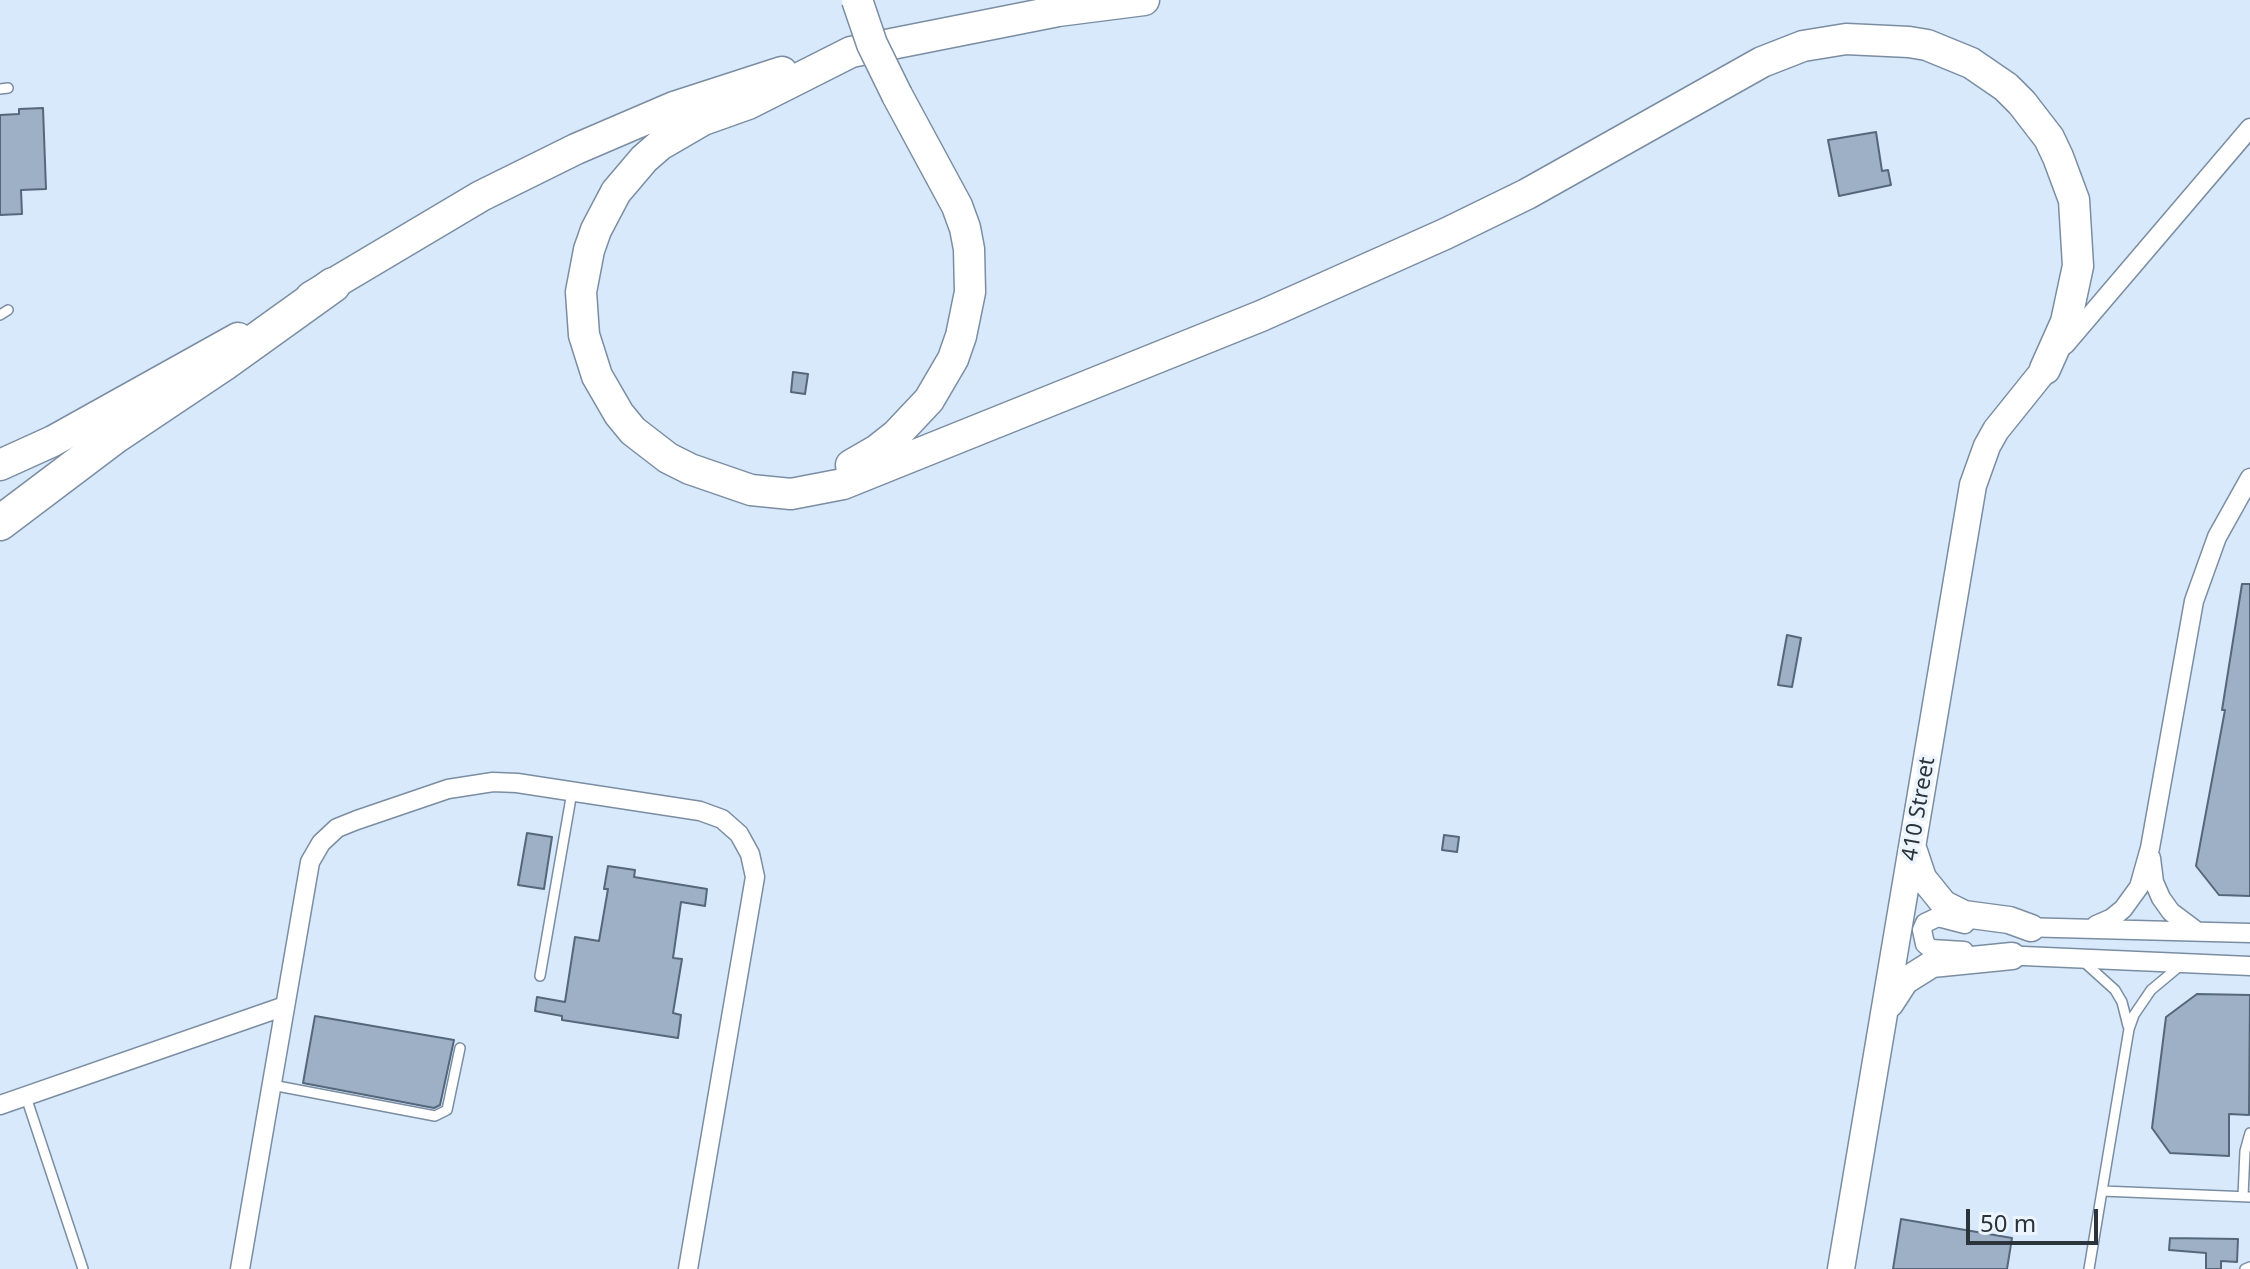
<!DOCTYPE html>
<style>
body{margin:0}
#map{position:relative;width:2250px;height:1269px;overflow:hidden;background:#d8e9fb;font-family:"Noto Sans",sans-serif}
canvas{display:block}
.scale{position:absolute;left:1966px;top:1209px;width:132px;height:36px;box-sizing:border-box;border:4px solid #2b333b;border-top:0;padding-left:10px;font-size:24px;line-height:28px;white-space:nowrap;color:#2b333b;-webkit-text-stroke:6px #ecf5fe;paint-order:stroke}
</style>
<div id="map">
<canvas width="2250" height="1269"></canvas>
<div class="scale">50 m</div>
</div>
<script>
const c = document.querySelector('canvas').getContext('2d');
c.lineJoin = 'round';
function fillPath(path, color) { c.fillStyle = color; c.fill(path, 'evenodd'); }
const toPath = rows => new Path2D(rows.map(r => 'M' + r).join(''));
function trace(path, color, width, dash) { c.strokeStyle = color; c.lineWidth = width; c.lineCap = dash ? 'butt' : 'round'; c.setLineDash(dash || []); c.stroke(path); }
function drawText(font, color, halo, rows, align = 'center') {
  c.font = font + ' "Noto Sans",sans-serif'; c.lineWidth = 7; c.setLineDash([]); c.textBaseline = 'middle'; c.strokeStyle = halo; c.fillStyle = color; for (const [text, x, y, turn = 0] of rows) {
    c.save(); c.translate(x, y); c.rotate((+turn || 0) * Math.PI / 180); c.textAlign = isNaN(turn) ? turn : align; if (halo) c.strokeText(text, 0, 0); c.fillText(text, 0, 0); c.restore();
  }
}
const building = toPath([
 [43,108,46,189,21,190,22,214,0,215,0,115,19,114,19,109,43,108],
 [1876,132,1882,171,1888,170,1891,185,1839,196,1828,140,1876,132],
 [793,372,808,374,805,394,791,392,793,372],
 [2242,584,2250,584,2250,896,2219,895,2196,866,2225,710,2222,710,2242,584],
 [1787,635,1801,638,1792,687,1778,685,1787,635],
 [527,833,552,837,544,889,518,885,527,833],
 [1444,835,1459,837,1457,852,1442,850,1444,835],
 [608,866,635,870,634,877,707,889,705,906,681,902,673,958,682,959,673,1013,681,1015,678,1038,562,1020,562,1016,535,1011,537,997,565,1002,575,937,599,941,608,889,604,889,608,866],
 [2197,994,2250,995,2249,1115,2229,1114,2229,1156,2170,1153,2152,1128,2166,1017,2197,994],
 [315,1016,454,1040,440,1105,434,1108,303,1083,315,1016],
 [1901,1219,2012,1238,2007,1269,1893,1269,1901,1219],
 [2170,1238,2238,1239,2237,1262,2221,1261,2221,1269,2206,1269,2206,1253,2169,1250,2170,1238]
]);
const lane = toPath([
 [0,89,8,88],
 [0,315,8,310],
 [2084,962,2115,990,2122,1002,2128,1026],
 [540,976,572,792],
 [272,1085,435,1116,447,1110,460,1048],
 [26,1097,83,1269],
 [2102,1191,2250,1197],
 [2243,1196,2245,1151,2250,1133],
 [2089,1269,2129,1029,2134,1015,2151,990,2181,965],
 [2245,1269,2250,1267]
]);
const street = toPath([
 [2065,345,2250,128],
 [2151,858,2154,882,2161,898,2171,912,2195,930],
 [2096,925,2112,918,2123,909,2139,887,2150,848,2194,601,2217,537,2250,478],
 [2019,927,2250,933],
 [1964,951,1931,949,1925,944,1922,930,1925,923,1938,917,1965,924],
 [2001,955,2250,966],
 [0,1105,285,1006],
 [240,1269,310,862,321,843,337,828,357,820,448,789,493,782,517,783,700,811,722,819,739,834,750,854,755,877,688,1269]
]);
const secondary = toPath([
 [1914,851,1923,878,1944,904,1964,914,2009,920,2031,928],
 [1890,1004,1905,981,1932,964,2012,956],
 [1841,1269,1973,485,1987,446,1996,430,2045,369]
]);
const primary = toPath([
 [851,52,748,104,703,120,660,145,644,159,616,192,596,230,589,250,581,292,584,335,597,376,619,414,633,431,668,458,690,469,751,490,791,494,843,484,1261,316,1445,234,1527,194,1762,62,1803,46,1846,39,1909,42,1927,45,1971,63,2006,87,2022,103,2049,138,2058,157,2074,200,2078,266,2066,322,2045,369],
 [851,52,1058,11,1144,0],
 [311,297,481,196,576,149,674,107,782,72],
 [0,465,53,441,238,338],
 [851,465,877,450,896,435,929,400,953,359,961,336,970,292,969,249,965,228,957,206,897,95]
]);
const highway = toPath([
 [0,523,114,437,223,364,333,285]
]);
const primaryBridge = toPath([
 [857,0,872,44,897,95]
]);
const streetNames = [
 ["410 Street",1919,809,-80]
];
fillPath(building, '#9db0c6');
trace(building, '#55677a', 2);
trace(lane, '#7a8da2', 12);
trace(street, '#7a8da2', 21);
trace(secondary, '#7a8da2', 29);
trace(primary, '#7a8da2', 33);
trace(highway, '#7a8da2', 37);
trace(lane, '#fff', 9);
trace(street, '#fff', 18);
trace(secondary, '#fff', 26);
trace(primary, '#fff', 30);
trace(highway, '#fff', 34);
trace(primaryBridge, '#7a8da2', 33, []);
trace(primaryBridge, '#fff', 30);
drawText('22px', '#2b333b', '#ecf5fe', streetNames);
</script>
